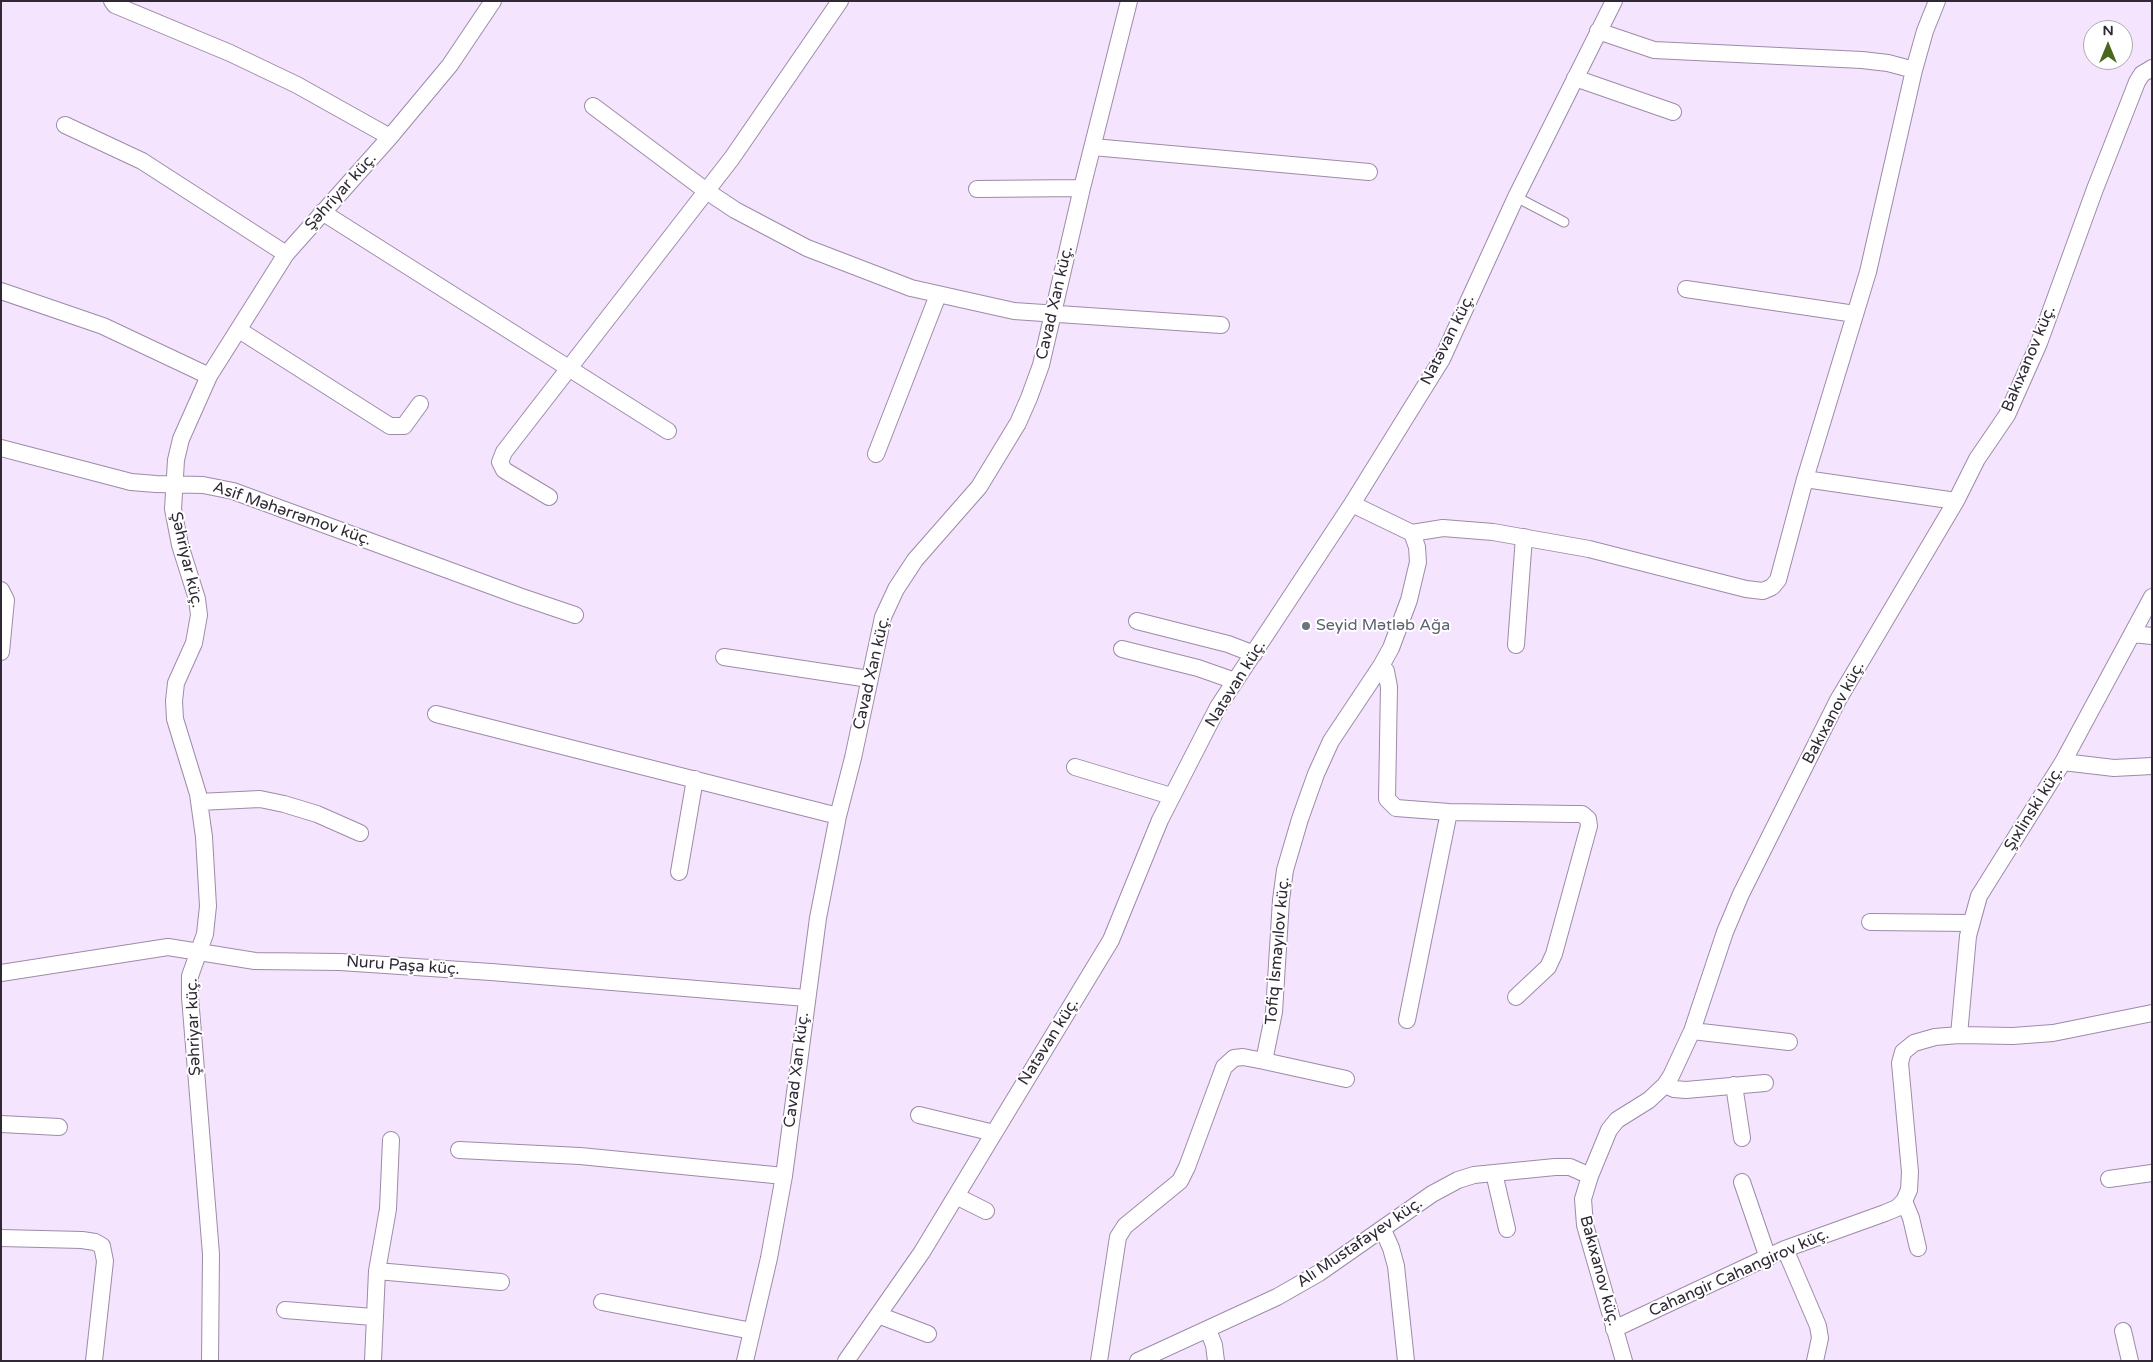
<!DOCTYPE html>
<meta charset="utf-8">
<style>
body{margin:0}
#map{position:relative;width:2153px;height:1362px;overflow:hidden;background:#f4e4fe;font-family:"Varela Round",sans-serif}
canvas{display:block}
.frame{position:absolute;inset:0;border:2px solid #302935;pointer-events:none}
.north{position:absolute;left:2083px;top:20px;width:50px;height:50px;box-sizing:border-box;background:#fff;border:1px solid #aca9ae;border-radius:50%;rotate:0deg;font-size:14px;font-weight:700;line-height:20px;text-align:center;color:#302935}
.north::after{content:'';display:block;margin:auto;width:18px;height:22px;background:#4a681d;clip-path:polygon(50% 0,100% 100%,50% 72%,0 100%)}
</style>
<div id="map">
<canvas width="2153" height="1362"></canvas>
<div class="frame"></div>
<div class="north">N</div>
</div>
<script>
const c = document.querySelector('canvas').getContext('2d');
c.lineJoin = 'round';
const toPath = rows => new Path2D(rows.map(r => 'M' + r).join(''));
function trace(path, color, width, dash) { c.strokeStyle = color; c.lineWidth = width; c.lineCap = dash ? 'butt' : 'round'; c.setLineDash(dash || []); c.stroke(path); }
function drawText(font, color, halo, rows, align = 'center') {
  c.font = font + ' "Varela Round",sans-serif'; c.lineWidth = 4; c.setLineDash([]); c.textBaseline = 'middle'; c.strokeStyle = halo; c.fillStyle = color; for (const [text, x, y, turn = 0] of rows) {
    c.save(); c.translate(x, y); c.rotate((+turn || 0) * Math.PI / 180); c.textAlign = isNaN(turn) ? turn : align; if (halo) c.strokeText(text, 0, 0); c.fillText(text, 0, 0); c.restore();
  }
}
const lane = toPath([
 [1516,197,1564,222]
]);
const street = toPath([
 [112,1,115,5,230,53,297,85,390,137],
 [1598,31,1654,50,1862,60,1888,63,1914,70],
 [1575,78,1673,112],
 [593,106,705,190,735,210,807,248,911,288,1014,311,1221,325],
 [65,125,142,161,286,254],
 [1093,147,1369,172],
 [977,189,1082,188],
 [322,212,668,431],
 [1686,289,1855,314],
 [1,291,103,326,209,376],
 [239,330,390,426,404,426,420,404],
 [1,448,131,482,156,484,203,485,233,491,519,596,575,615],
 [876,454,938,295],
 [1805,479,1956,501],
 [549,497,504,470,500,462,504,452,732,158,840,1],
 [1412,533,1443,528,1493,532,1589,549,1746,589,1763,591,1772,587,1778,580,1805,479,1868,272,1914,70,1925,31,1937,1],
 [1,590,6,600,1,652],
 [1137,621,1228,644,1254,654],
 [2132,634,2152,636],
 [1516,645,1524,537],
 [1122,649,1198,668,1235,681],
 [724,657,869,679],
 [1381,666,1386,671,1389,687,1387,799,1396,808,1449,812,1572,814,1582,814,1588,819,1589,826,1554,954,1548,967,1516,997],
 [436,714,838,816],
 [2063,762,2114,768,2152,766],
 [1075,767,1171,796],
 [199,802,260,799,284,804,317,814,360,833],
 [679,872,695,779],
 [1870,922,1970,923],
 [1,973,168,947,255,961,340,962,491,972,806,998],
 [1407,1020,1449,812],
 [1692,1031,1789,1042],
 [1959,1035,1968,936,1979,896,2063,762,2152,597],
 [1264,1061,1346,1079],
 [1665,1085,1674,1089,1686,1090,1765,1083],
 [1734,1085,1742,1138],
 [919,1115,994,1133],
 [1,1124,59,1127],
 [459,1150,580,1156,784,1176],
 [1494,1173,1507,1229],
 [2109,1179,2152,1173],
 [1742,1182,1768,1258],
 [956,1196,986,1211],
 [1904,1201,1911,1218,1918,1248],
 [1383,1230,1391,1248,1396,1266,1406,1361],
 [1,1238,82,1240,95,1242,102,1246,105,1261,94,1361],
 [1785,1249,1818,1326,1820,1338,1815,1361],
 [377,1271,501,1282],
 [602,1302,752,1331],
 [285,1310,373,1317],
 [878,1315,928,1334],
 [1614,1329,1785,1249,1885,1213,1897,1208,1904,1201,1909,1190,1910,1172,1900,1063,1903,1052,1914,1043,1935,1037,1959,1035,2013,1036,2053,1033,2152,1013],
 [1208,1330,1214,1345,1216,1361],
 [2123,1331,2130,1361],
 [210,1361,211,1254,190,997,190,976,205,934,208,906,204,837,198,794,175,719,174,701,176,683,194,643,199,615,197,599,180,545,173,509,176,460,181,439,209,376,286,254,390,137,450,65,493,1],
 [373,1361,377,1271,388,1209,391,1140],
 [745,1361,769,1258,784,1176,818,918,838,816,853,758,883,617,896,589,915,560,979,487,1018,423,1029,398,1041,365,1082,188,1129,1],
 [846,1361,922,1252,1111,940,1160,820,1218,707,1352,504,1442,359,1516,197,1614,1],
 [1099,1361,1118,1237,1125,1226,1180,1181,1187,1167,1224,1067,1234,1058,1243,1057,1264,1061,1274,1012,1281,900,1285,870,1300,819,1316,774,1331,741,1381,666,1391,648,1409,600,1418,562,1417,547,1412,533,1352,504],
 [1138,1361,1277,1297,1319,1273,1432,1194,1458,1180,1474,1175,1555,1167,1570,1167,1590,1176],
 [1624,1361,1585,1225,1583,1199,1590,1176,1609,1130,1617,1120,1649,1100,1665,1085,1671,1076,1692,1031,1725,932,1741,894,1838,700,1956,501,1977,459,2007,415,2039,343,2095,189,2137,82,2142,74,2152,68]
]);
const markers = [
 [1306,626,5,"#6b7280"]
];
const streetNames = [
 ["Şəhriyar küç.",341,192,-48],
 ["Cavad Xan küç.",1055,303,-77],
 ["Natəvan küç.",1448,340,-63],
 ["Bakıxanov küç.",2029,359,-67],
 ["Asif Məhərrəmov küç.",292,514,19],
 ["Şəhriyar küç.",186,560,77],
 ["Cavad Xan küç.",872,673,-77],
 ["Natəvan küç.",1236,684,-58],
 ["Bakıxanov küç.",1834,713,-62],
 ["Şıxlinski küç.",2034,809,-58],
 ["Tofiq İsmayılov küç.",1278,951,-85],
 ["Nuru Paşa küç.",403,966,4],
 ["Şəhriyar küç.",194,1027,-92],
 ["Natəvan küç.",1049,1042,-58],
 ["Cavad Xan küç.",797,1070,-83],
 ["Alı Mustafayev küç.",1360,1243,-34],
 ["Bakıxanov küç.",1599,1271,75],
 ["Cahangir Cahangirov küç.",1739,1273,-24]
];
const worshipNames = [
 ["Seyid Mətləb Ağa",1316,626]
];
trace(lane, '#9d8ba9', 11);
trace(street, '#9d8ba9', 18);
trace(lane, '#fff', 9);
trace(street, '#fff', 16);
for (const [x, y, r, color] of markers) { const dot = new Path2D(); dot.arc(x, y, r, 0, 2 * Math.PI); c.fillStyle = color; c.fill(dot); trace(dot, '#fff', 2); }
drawText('16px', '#302935', '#fff', streetNames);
drawText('16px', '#5b616d', '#fff', worshipNames, 'left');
</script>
